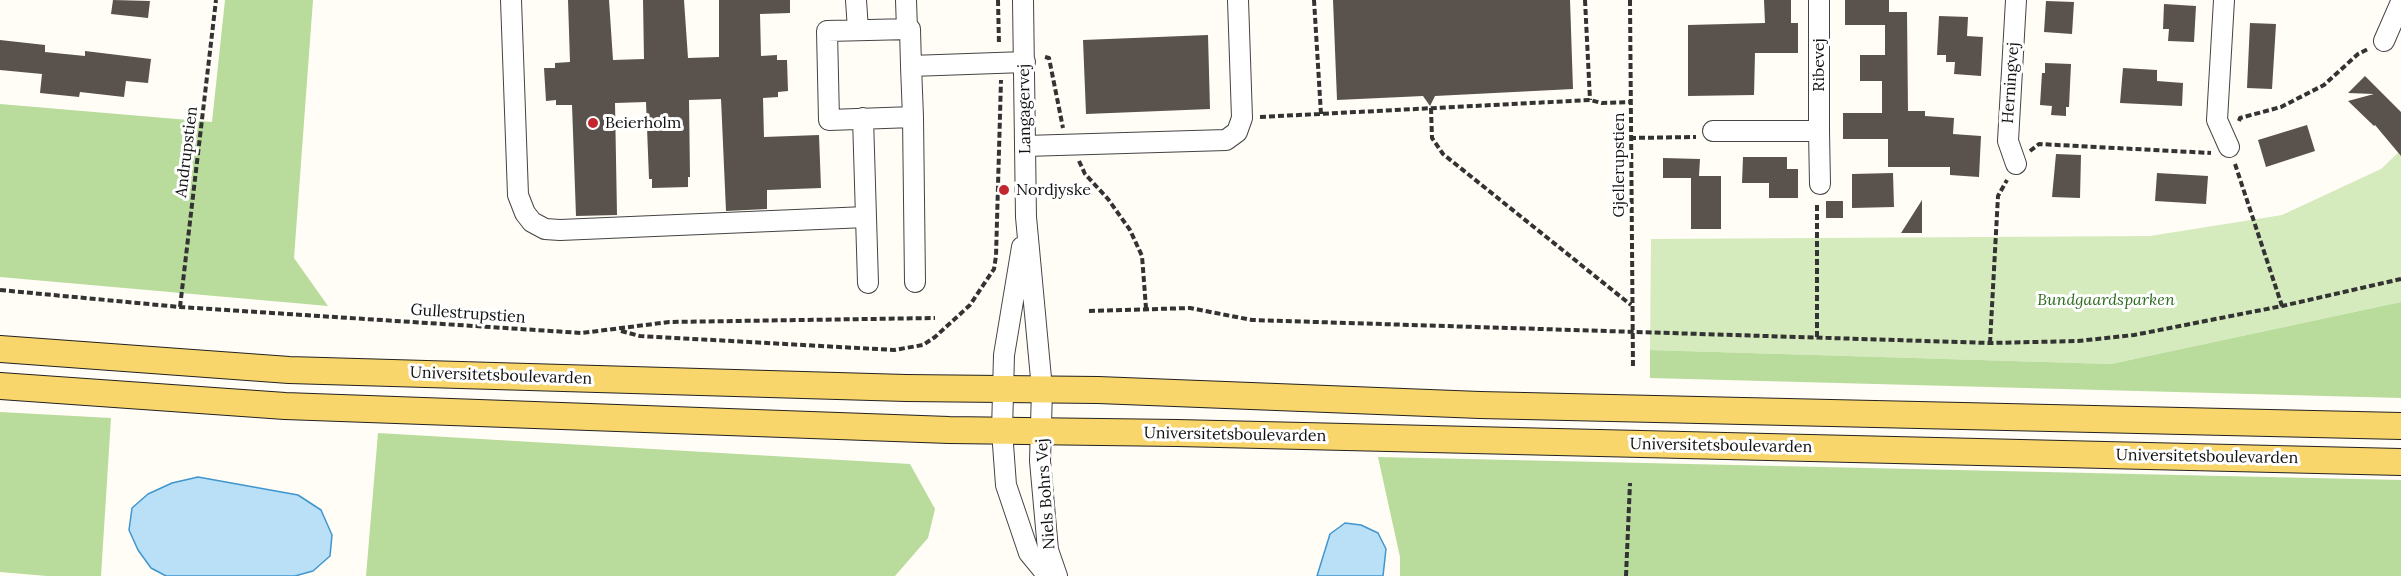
<!DOCTYPE html>
<style>
body{margin:0}
canvas{display:block;background:#fffdf5}
</style>
<canvas width="2401" height="576"></canvas>
<script>
const c = document.querySelector('canvas').getContext('2d');
c.lineJoin = 'round';
function fillPath(path, color) { c.fillStyle = color; c.fill(path, 'evenodd'); }
const toPath = rows => new Path2D(rows.map(r => 'M' + r).join(''));
function trace(path, color, width, dash) { c.strokeStyle = color; c.lineWidth = width; c.lineCap = dash ? 'butt' : 'round'; c.setLineDash(dash || []); c.stroke(path); }
function drawText(font, color, halo, rows, align = 'center') {
  c.font = font + ' Lora,serif'; c.lineWidth = 6; c.setLineDash([]); c.textBaseline = 'middle'; c.strokeStyle = halo; c.fillStyle = color; for (const [text, x, y, turn = 0] of rows) {
    c.save(); c.translate(x, y); c.rotate((+turn || 0) * Math.PI / 180); c.textAlign = isNaN(turn) ? turn : align; if (halo) c.strokeText(text, 0, 0); c.fillText(text, 0, 0); c.restore();
  }
}
const green = toPath([
 [2401,150,2401,302,2111,364,1650,350,1651,239,2150,236,2282,215,2381,169]
]);
const forest = toPath([
 [225,0,313,0,294,258,328,306,0,277,0,104,212,122],
 [2401,302,2401,398,1650,378,1650,350,2111,364],
 [0,412,111,418,101,576,47,576,0,572],
 [378,433,910,464,935,509,928,538,895,576,366,576],
 [1378,457,2401,480,2401,576,1400,576,1400,557]
]);
const water = toPath([
 [198,477,298,495,321,510,332,535,330,556,313,571,295,576,166,576,151,568,138,550,129,530,132,508,148,494,172,483,198,477],
 [1345,523,1361,525,1378,533,1386,549,1383,576,1317,576,1330,534,1345,523]
]);
const building = toPath([
 [113,0,150,1,148,18,111,14],
 [568,0,609,0,613,60,644,59,643,0,684,0,688,58,719,57,719,0,790,0,790,13,760,14,761,56,777,55,777,60,787,60,788,91,778,92,778,97,763,98,764,137,819,135,821,188,767,190,767,209,726,211,721,99,689,100,690,177,688,177,688,187,652,188,652,179,649,179,646,102,615,103,617,215,576,216,572,105,556,105,556,100,546,101,544,68,555,68,555,63,570,62],
 [1333,0,1570,0,1573,89,1435,96,1430,106,1423,96,1337,100],
 [1764,0,1791,0,1791,23,1798,23,1798,53,1755,53,1754,95,1688,96,1688,25,1765,23],
 [1845,0,1889,0,1889,12,1907,12,1908,111,1925,111,1925,116,1954,118,1953,134,1981,136,1979,177,1950,175,1950,167,1888,167,1888,139,1843,139,1843,113,1882,113,1882,81,1860,81,1860,55,1885,55,1885,25,1845,25],
 [2046,1,2074,2,2072,34,2044,32],
 [2164,4,2196,6,2194,42,2168,41,2169,29,2163,29],
 [1939,16,1968,17,1967,36,1983,37,1981,76,1954,74,1955,62,1946,62,1946,55,1937,55],
 [2250,23,2276,24,2272,89,2247,88],
 [1208,35,1210,109,1086,114,1083,40],
 [0,40,45,45,45,52,85,56,85,51,151,59,148,83,126,81,124,97,80,92,79,97,40,93,42,74,0,70],
 [2045,63,2071,64,2069,107,2066,107,2066,116,2051,115,2052,106,2040,105,2042,73,2045,73],
 [2123,68,2157,70,2157,81,2183,83,2182,106,2120,103],
 [2365,76,2401,112,2401,156,2375,125,2374,126,2348,101,2374,94,2348,93],
 [2307,125,2315,151,2266,167,2258,140],
 [2056,154,2081,155,2080,198,2052,197],
 [1743,157,1787,157,1787,169,1798,169,1798,198,1769,198,1769,183,1742,183],
 [1663,158,1700,159,1699,176,1721,176,1721,229,1691,229,1691,178,1663,178],
 [1893,173,1894,207,1852,208,1852,174],
 [2157,173,2208,176,2206,204,2155,201],
 [1922,200,1922,233,1901,233],
 [1826,201,1843,201,1843,218,1826,218]
]);
const path = toPath([
 [998,0,999,45],
 [1314,0,1321,114],
 [1585,0,1590,100],
 [1630,0,1633,367],
 [1045,57,1049,58,1063,128],
 [1431,108,1432,138,1443,154,1631,305],
 [1260,117,1590,100,1602,103,1630,102],
 [2239,121,2240,118,2281,107,2324,85,2358,54,2368,49],
 [1630,138,1696,137],
 [2030,151,2039,144,2211,153],
 [1079,161,1085,174,1108,199,1130,230,1142,256,1146,308],
 [2235,164,2282,306],
 [0,290,180,307,582,333,669,322,935,318],
 [180,307,216,0],
 [1089,311,1190,308,1252,320,1990,343,2078,341,2134,335,2282,306,2401,279],
 [621,331,640,336,894,350,923,345,935,337,970,305,994,269,996,256,1001,80],
 [1817,337,1817,202],
 [1990,343,1998,196,2007,180],
 [1626,576,1630,483]
]);
const minor = toPath([
 [511,0,518,195,525,213,532,222,545,229,560,230,866,217],
 [856,0,858,30],
 [906,0,907,29],
 [1023,0,1026,217,1042,389,1040,461,1048,550,1057,576],
 [2224,0,2217,120,2229,147],
 [2384,41,2401,2],
 [911,66,910,29,827,31,829,120,913,117,911,66,1025,62],
 [913,117,915,282],
 [863,118,868,283],
 [1713,131,1819,131,1819,0],
 [1819,131,1820,184],
 [1025,146,1226,140,1237,132,1242,118,1238,0],
 [2016,164,2008,141,2016,0],
 [1022,247,1004,355,1002,431,1006,485,1029,553,1048,576]
]);
const major = toPath([
 [0,349,289,370,906,388,1098,390,1480,405,2401,426],
 [0,386,285,406,949,430,1177,433,2401,462]
]);
const markers = [
 [593,123,6,"#c4262e"],
 [1004,190,6,"#c4262e"]
];
const streetNames = [
 ["Ribevej",1819,65,-90],
 ["Herningvej",2011,83,-86],
 ["Langagervej",1025,109,-91],
 ["Andrupstien",187,152,-83],
 ["Gjellerupstien",1619,165,-90],
 ["Gullestrupstien",468,314,4],
 ["Universitetsboulevarden",501,376,2],
 ["Universitetsboulevarden",1235,435,1],
 ["Universitetsboulevarden",1721,446,1],
 ["Universitetsboulevarden",2207,457,1],
 ["Niels Bohrs Vej",1046,494,-94]
];
const poiNames = [
 ["Beierholm",605,123],
 ["Nordjyske",1016,190]
];
const parkNames = [
 ["Bundgaardsparken",2106,300]
];
fillPath(green, '#d5ebbd');
fillPath(forest, '#b9dc9c');
fillPath(water, '#b9e0f7');
trace(water, '#3f96cf', 1.5);
fillPath(building, '#5a524d');
trace(minor, '#444', 22);
trace(major, '#222', 28);
trace(path, '#333', 4, [6, 3]);
trace(minor, '#fff', 20);
trace(major, '#f9d66b', 26);
for (const [x, y, r, color] of markers) { const dot = new Path2D(); dot.arc(x, y, r, 0, 2 * Math.PI); c.fillStyle = color; c.fill(dot); trace(dot, '#fff', 2); }
drawText('16px', '#111', '#fff', streetNames);
drawText('16px', '#111', '#fff', poiNames, 'left');
drawText('italic 16px', '#2f6b1f', '#fff', parkNames);
</script>
